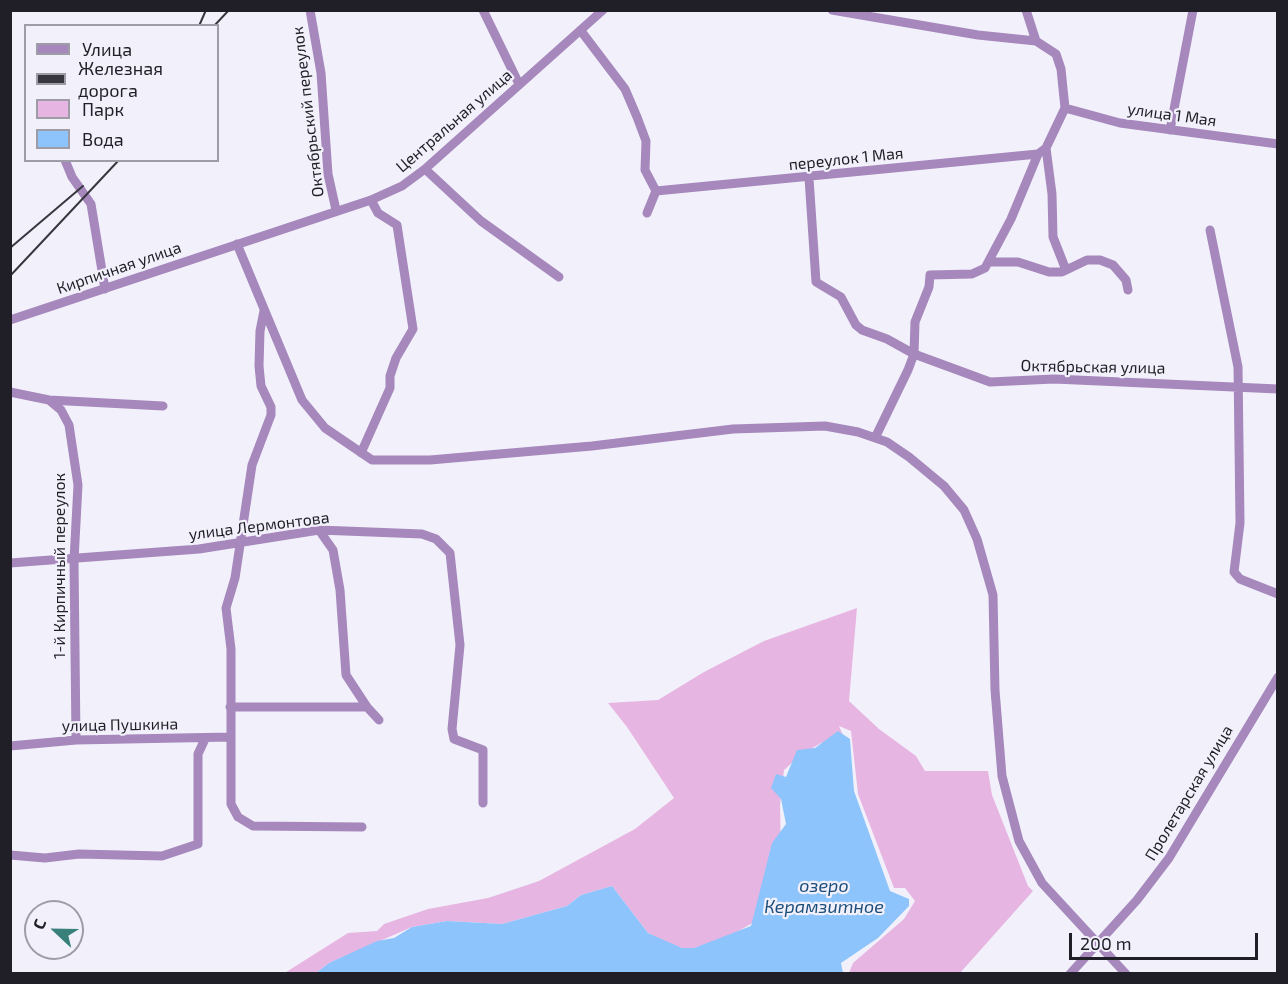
<!DOCTYPE html>
<meta charset="utf-8">
<style>
body{margin:0}
#map{position:relative;width:1288px;height:984px;overflow:hidden;background:#f2f1fb;font-family:"Exo 2",sans-serif}
canvas{display:block}
.frame{position:absolute;inset:0;border:12px solid #201f28;pointer-events:none}
.legend{position:absolute;left:24px;top:24px;width:195px;height:138px;box-sizing:border-box;background:#f2f1fb;border:2px solid #9e9da7;margin:0;padding:8px 10px;list-style:none;font-size:18px;color:#201f28}
.legend li{display:flex;align-items:center;gap:12px;height:30px}
.legend b{width:30px;border:2px solid #9e9da7}
.north{position:absolute;left:24px;top:900px;width:60px;height:60px;box-sizing:border-box;background:#f2f1fb;border:2px solid #9e9da7;border-radius:50%;rotate:292deg;font-size:16px;font-weight:700;line-height:24px;text-align:center;color:#201f28}
.north::after{content:'';display:block;margin:auto;width:21px;height:27px;background:#388079;clip-path:polygon(50% 0,100% 100%,50% 72%,0 100%)}
.scale{position:absolute;left:1069px;top:933px;width:189px;height:27px;box-sizing:border-box;border:3px solid #201f28;border-top:0;padding-left:8px;font-size:18px;line-height:21px;white-space:nowrap;color:#201f28;-webkit-text-stroke:4px #f2f1fb;paint-order:stroke}
</style>
<div id="map">
<canvas width="1288" height="984"></canvas>
<div class="frame"></div>
<ul class="legend">
<li><b style="height:8px;background:#a688bc"></b>Улица</li>
<li><b style="height:8px;background:#383740"></b>Железная дорога</li>
<li><b style="height:16px;background:#e7b5e1"></b>Парк</li>
<li><b style="height:16px;background:#8dc4fc"></b>Вода</li>
</ul>
<div class="north">С</div>
<div class="scale">200 m</div>
</div>
<script>
const c = document.querySelector('canvas').getContext('2d');
c.lineJoin = 'round';
function fillPath(path, color) { c.fillStyle = color; c.fill(path, 'evenodd'); }
const toPath = rows => new Path2D(rows.map(r => 'M' + r).join(''));
function trace(path, color, width, dash) { c.strokeStyle = color; c.lineWidth = width; c.lineCap = dash ? 'butt' : 'round'; c.setLineDash(dash || []); c.stroke(path); }
function drawText(font, color, halo, rows, align = 'center') {
  c.font = font + ' "Exo 2",sans-serif'; c.lineWidth = 4.5; c.setLineDash([]); c.textBaseline = 'middle'; c.strokeStyle = halo; c.fillStyle = color; for (const [text, x, y, turn = 0] of rows) {
    c.save(); c.translate(x, y); c.rotate((+turn || 0) * Math.PI / 180); c.textAlign = isNaN(turn) ? turn : align; if (halo) c.strokeText(text, 0, 0); c.fillText(text, 0, 0); c.restore();
  }
}
const green = toPath([
 [857,608,849,701,879,729,916,756,925,771,988,771,992,795,1028,886,1033,891,960,973,849,973,853,963,904,919,915,901,905,888,894,888,858,794,851,731,839,726,844,738,821,743,801,755,784,770,780,805,781,854,756,921,730,936,694,948,682,948,670,944,648,933,612,886,581,895,567,906,502,924,447,921,412,927,329,963,316,973,283,974,348,933,377,931,384,924,428,909,488,898,539,881,635,829,674,798,627,727,608,703,658,700,704,672,764,641]
]);
const water = toPath([
 [838,731,850,739,854,791,890,891,909,899,909,906,878,938,841,963,843,973,316,973,329,963,377,941,394,938,412,927,447,921,502,924,567,906,581,895,612,886,648,933,682,948,694,948,751,926,772,843,786,824,781,799,771,788,776,774,786,777,797,750,815,748]
]);
const minor = toPath([
 [310,10,321,73,328,174,336,210],
 [483,10,519,84],
 [832,10,978,35,1036,41],
 [581,31,625,89,637,117,646,141,645,170,656,191,647,213],
 [1065,108,1120,123,1278,144],
 [1170,130,1193,10],
 [1046,148,1052,194,1053,237,1066,270],
 [65,160,72,177,91,204,105,289],
 [425,169,481,221,559,277],
 [809,178,816,282,841,297,856,325,862,330,887,339,914,354,990,382,1054,379,1278,389],
 [656,191,1038,154],
 [1210,230,1238,367,1240,523,1234,572,1240,579,1278,594],
 [237,244,302,400,325,428,372,460,430,460,592,446,733,429,825,426,858,432,887,442,909,457,944,486,964,510,977,539,993,595,995,690,1002,776,1019,841,1042,883,1126,974],
 [989,262,1018,262,1049,272,1062,272,1087,260,1100,260,1113,265,1126,280,1128,290],
 [264,311,260,331,259,366,261,386,271,407,271,415,252,465,235,578,226,608,231,649,231,804,238,817,253,826,362,827],
 [10,320,371,200,402,186,425,169,603,10],
 [10,392,49,400,163,406],
 [49,400,61,410,69,425,78,485,74,560,76,740],
 [875,438,908,370,914,354,915,322,929,287,930,275,972,274,985,268,1011,219,1038,154,1046,148,1065,108,1061,69,1056,54,1036,41,1026,10],
 [361,453,390,388,390,376,396,358,413,329,397,225,378,213,371,200],
 [319,530,333,550,340,590,346,675,367,707],
 [10,563,199,549,319,530,422,534,436,539,450,553,460,645,452,729,454,739,483,750,483,803],
 [230,707,367,707,379,720],
 [10,746,76,740,230,737],
 [10,855,45,858,79,854,162,856,198,844,198,754,205,739],
 [1070,974,1137,900,1169,858,1278,677]
]);
const rail = toPath([
 [199,26,206,10],
 [214,26,229,10],
 [10,248,83,186],
 [10,276,119,160]
]);
const streetNames = [
 ["Октябрьский переулок",308,112,-97],
 ["улица 1 Мая",1172,115,8],
 ["Центральная улица",454,121,-41],
 ["переулок 1 Мая",846,159,-6],
 ["Кирпичная улица",119,268,-19],
 ["Октябрьская улица",1093,367,1],
 ["улица Лермонтова",259,526,-7],
 ["1-й Кирпичный переулок",60,566,-90],
 ["улица Пушкина",120,725,-1],
 ["Пролетарская улица",1189,793,-59]
];
const waterNames = [
 ["озеро",824,886],
 ["Керамзитное",824,907]
];
fillPath(green, '#e7b5e1');
fillPath(water, '#8dc4fc');
trace(minor, '#a688bc', 9);
trace(rail, '#383740', 2);
drawText('16px', '#201f28', '#f2f1fb', streetNames);
drawText('italic 18px', '#1c4e7b', '#f2f1fb', waterNames);
</script>
